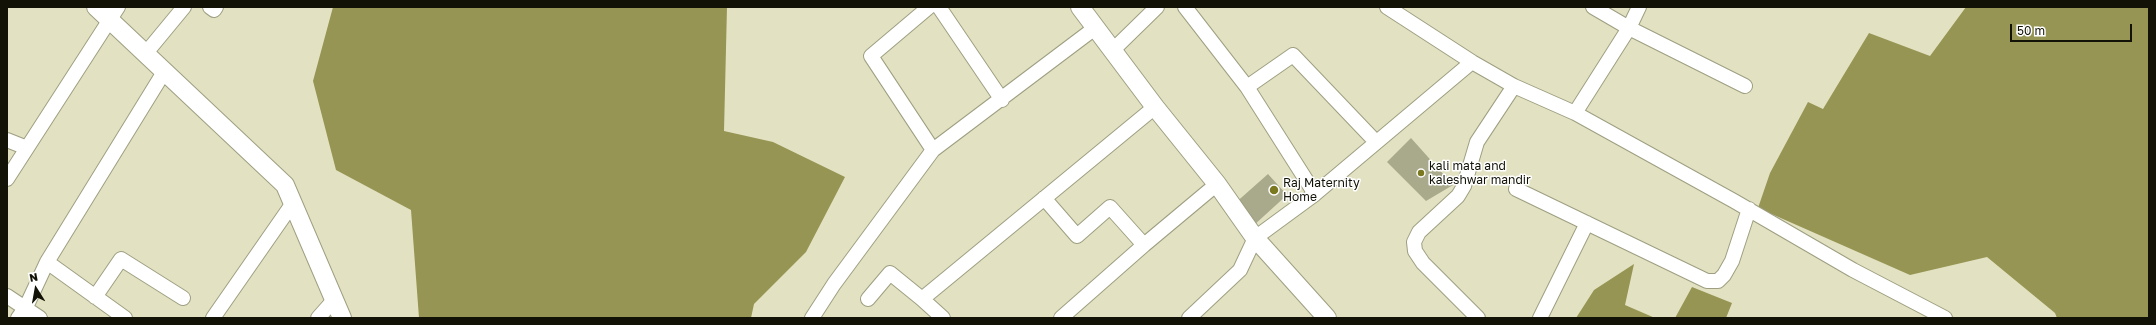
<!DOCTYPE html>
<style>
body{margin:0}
#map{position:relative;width:2156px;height:325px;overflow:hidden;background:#e2e2c3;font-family:"Golos Text",sans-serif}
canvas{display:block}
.frame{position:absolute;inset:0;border:8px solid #121207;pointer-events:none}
.north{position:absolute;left:16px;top:269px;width:40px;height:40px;-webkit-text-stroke:3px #fff;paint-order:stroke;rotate:349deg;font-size:11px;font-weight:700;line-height:16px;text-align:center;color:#121207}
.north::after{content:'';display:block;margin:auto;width:14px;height:18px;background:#121207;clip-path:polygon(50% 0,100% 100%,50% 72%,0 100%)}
.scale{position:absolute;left:2010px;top:24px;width:122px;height:18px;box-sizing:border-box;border:2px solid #121207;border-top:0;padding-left:5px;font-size:12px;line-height:14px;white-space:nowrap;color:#121207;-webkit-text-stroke:3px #fff;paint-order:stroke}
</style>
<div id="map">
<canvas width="2156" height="325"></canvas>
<div class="frame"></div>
<div class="north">N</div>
<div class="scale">50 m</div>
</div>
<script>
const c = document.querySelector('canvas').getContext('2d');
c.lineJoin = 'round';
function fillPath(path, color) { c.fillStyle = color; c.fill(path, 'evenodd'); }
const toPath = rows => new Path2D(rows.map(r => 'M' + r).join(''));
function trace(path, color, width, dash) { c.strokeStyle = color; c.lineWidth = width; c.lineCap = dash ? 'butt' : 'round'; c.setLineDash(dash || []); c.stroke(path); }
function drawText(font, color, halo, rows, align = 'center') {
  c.font = font + ' "Golos Text",sans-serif'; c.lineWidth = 3; c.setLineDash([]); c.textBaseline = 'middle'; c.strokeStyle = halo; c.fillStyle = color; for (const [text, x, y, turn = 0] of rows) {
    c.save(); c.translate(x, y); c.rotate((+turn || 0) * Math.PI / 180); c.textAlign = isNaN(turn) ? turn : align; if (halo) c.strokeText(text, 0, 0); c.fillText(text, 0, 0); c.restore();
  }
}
const water = toPath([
 [333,7,727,7,724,131,773,142,845,177,806,252,754,304,751,318,419,318,411,210,336,170,313,81],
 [1966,7,2149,7,2149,318,2057,318,2055,313,1987,257,1910,275,1758,208,1770,173,1808,102,1823,109,1869,33,1930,56],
 [1634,264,1625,305,1655,318,1576,318,1594,290],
 [1692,287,1732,303,1726,318,1675,318]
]);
const building = toPath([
 [1411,138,1453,185,1426,201,1387,162],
 [1268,174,1287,195,1253,226,1233,205]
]);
const minor = toPath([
 [210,7,214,10,216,7],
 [929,7,871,56,933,150],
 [939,7,1002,100],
 [1185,7,1247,87,1315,194],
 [1387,7,1472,62,1514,86,1575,113,1734,201,1853,270,1945,318],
 [1593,7,1629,28,1745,86],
 [1113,50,1157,7],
 [146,53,184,7],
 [1247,87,1293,55,1376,142],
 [1575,113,1629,28,1639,7],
 [7,140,27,148],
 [7,179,118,7],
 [1516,189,1707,281,1718,281,1724,275,1732,261,1749,209],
 [1044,198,1077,236,1110,207,1144,245],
 [47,262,125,318],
 [7,296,40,318],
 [95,297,121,259,183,298],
 [868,299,890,273,922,299,1155,107],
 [922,299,943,318],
 [18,318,26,307,47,262,164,72],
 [213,318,293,203],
 [318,318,334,300],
 [812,318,834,284,933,150,1095,28],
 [1061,318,1144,245,1217,184],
 [1189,318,1240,270,1255,238,1315,194,1472,62],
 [1478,318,1423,263,1415,251,1414,242,1419,232,1458,196,1464,186,1477,142,1514,86],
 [1540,318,1587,223]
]);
const tertiary = toPath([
 [96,7,285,185,342,318],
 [1080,7,1155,107,1217,184,1255,238,1327,318]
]);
const markers = [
 [1421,173,4,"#7b7920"],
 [1274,190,5,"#7b7920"]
];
const poiNames = [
 ["kali mata and",1429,166],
 ["kaleshwar mandir",1429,180],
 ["Raj Maternity",1283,183],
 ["Home",1283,197]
];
fillPath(water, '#969553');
fillPath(building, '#a9a98b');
trace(minor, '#9e9f81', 16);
trace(tertiary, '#9e9f81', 20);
trace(minor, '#fff', 14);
trace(tertiary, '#fff', 18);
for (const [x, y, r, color] of markers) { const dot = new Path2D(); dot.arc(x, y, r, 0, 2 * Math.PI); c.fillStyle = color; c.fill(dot); trace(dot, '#fff', 1.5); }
drawText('12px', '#121207', '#fff', poiNames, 'left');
</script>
